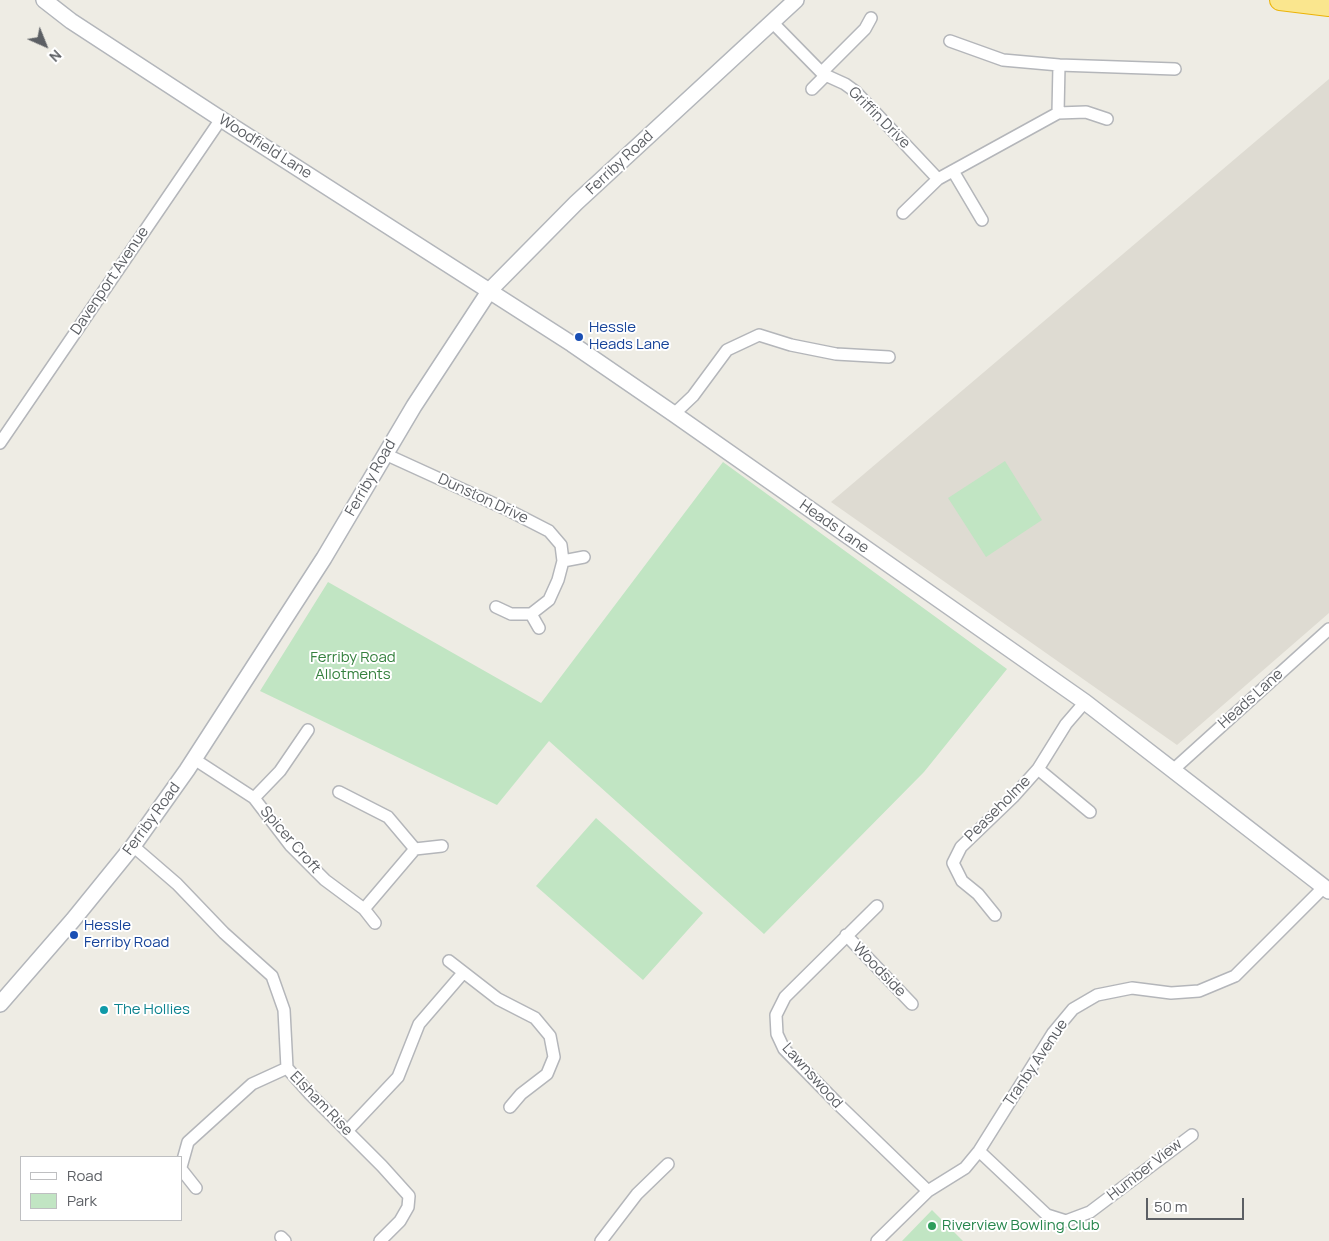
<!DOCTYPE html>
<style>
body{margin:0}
#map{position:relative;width:1329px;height:1241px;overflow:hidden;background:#eeece4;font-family:Manrope,sans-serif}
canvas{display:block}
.legend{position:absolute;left:20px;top:1156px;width:162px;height:65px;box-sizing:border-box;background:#fff;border:1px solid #bebfc1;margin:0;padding:6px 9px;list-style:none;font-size:15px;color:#5c5f64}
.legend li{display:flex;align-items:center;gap:10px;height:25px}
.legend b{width:25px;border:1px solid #bebfc1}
.north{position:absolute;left:20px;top:20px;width:50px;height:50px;-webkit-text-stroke:4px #fff;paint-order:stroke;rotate:136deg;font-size:14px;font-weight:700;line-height:20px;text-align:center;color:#5c5f64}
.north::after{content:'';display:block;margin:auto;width:18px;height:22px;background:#5c5f64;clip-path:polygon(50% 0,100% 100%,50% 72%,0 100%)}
.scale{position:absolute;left:1146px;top:1198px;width:98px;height:22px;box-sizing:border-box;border:2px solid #5c5f64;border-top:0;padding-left:6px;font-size:15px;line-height:18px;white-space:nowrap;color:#5c5f64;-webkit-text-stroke:4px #fff;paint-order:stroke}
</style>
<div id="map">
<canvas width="1329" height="1241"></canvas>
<ul class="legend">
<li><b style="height:6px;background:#fff"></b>Road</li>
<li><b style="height:14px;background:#c1e5c3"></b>Park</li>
</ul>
<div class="north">N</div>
<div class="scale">50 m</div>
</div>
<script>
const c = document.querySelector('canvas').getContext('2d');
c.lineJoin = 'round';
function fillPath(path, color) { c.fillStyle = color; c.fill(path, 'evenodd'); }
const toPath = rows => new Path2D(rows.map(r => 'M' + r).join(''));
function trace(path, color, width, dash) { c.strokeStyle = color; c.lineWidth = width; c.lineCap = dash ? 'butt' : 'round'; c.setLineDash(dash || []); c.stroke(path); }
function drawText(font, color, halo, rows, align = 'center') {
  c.font = font + ' Manrope,sans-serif'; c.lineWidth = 4; c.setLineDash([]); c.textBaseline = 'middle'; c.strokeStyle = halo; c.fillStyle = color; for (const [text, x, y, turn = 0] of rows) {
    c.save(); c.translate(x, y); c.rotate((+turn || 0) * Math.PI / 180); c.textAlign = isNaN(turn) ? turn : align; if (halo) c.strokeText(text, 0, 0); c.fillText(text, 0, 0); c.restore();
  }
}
const education = toPath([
 [1329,79,1329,613,1177,745,831,502]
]);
const green = toPath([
 [1005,461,1042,520,986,557,948,498],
 [723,462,1007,669,924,772,764,934,549,741,497,805,260,691,328,582,541,703],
 [596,818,703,913,643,980,536,886],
 [932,1210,963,1241,902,1241]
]);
const street = toPath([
 [772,22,823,74,845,84,856,92,938,179,1058,113,1059,65,1003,60,950,41],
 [1059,65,1175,69],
 [822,72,865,29,871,18],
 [812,89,826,75],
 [1058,113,1086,112,1107,119],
 [953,171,982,220],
 [903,213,938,179],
 [674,414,693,396,727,350,759,335,791,345,836,354,889,357],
 [0,443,221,119],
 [385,454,510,511,549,531,561,545,563,561,558,580,549,600,531,614,511,614,496,607],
 [563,561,584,557],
 [531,614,539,628],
 [194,759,254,798,290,845,325,880,364,909,415,849,388,817,339,792],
 [1038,769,1090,812],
 [1174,769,1329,629],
 [254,798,280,771,308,730],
 [133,846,177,884,224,933,272,976,284,1010,287,1068,310,1094,382,1166,409,1196,408,1207,400,1221,380,1241],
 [415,849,442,846],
 [877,906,785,997,776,1015,777,1034,784,1049,841,1107,928,1191],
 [364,909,375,923],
 [995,915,978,894,962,881,953,863,961,847,1013,797,1038,769,1066,724,1085,702],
 [846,935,912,1004],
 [449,961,498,999,535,1018,550,1036,554,1057,547,1074,521,1094,510,1107],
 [347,1131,398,1077,419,1024,463,973],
 [979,1151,1047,1215,1066,1221,1090,1212,1192,1135],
 [181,1167,188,1142,252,1084,287,1068],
 [181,1169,196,1188],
 [281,1237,285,1241],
 [601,1241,637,1194,668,1164],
 [877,1241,928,1191,965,1168,979,1151,1053,1033,1073,1009,1097,995,1132,988,1171,993,1199,991,1235,976,1324,887]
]);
const secondary = toPath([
 [44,0,71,21,221,119,572,344,674,414,1085,702,1329,891],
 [0,1004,73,920,133,846,187,770,324,558,414,406,490,290,576,203,796,0]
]);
const highway = toPath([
 [1280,0,1329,6]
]);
const markers = [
 [579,337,5,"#1a4fb4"],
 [74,935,5,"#1a4fb4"],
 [104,1010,5,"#0f9aa8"],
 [932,1226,5,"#2e9e5b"]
];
const streetNames = [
 ["Griffin Drive",879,118,45],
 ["Woodfield Lane",265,147,32],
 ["Ferriby Road",620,163,-43],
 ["Davenport Avenue",110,281,-56],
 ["Ferriby Road",371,478,-60],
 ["Dunston Drive",483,499,25],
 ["Heads Lane",834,527,35],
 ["Heads Lane",1251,699,-42],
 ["Peaseholme",998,809,-45],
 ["Ferriby Road",152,819,-54],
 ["Spicer Croft",290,840,49],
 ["Woodside",879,970,46],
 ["Tranby Avenue",1036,1063,-56],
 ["Lawnswood",812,1076,48],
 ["Elsham Rise",321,1104,46],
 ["Humber View",1145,1170,-38]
];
const transitNames = [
 ["Hessle",589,328],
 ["Heads Lane",589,345],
 ["Hessle",84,926],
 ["Ferriby Road",84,943]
];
const parkNames = [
 ["Ferriby Road",353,658],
 ["Allotments",353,675]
];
const cultureNames = [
 ["The Hollies",114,1010]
];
const leisureNames = [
 ["Riverview Bowling Club",942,1226]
];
fillPath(education, '#dedbd2');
fillPath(green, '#c1e5c3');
trace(street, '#b4b6ba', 14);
trace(secondary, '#b3b6bb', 18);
trace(highway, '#ecb306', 22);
trace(street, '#fff', 11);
trace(secondary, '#fff', 15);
trace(highway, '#fae68e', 20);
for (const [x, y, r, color] of markers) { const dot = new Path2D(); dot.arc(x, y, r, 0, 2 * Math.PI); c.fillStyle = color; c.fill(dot); trace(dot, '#fff', 2); }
drawText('15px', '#5c5f64', '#fff', streetNames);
drawText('15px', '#164399', '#fff', transitNames, 'left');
drawText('15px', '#36813f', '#fff', parkNames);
drawText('15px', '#0d838f', '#fff', cultureNames, 'left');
drawText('15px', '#27864d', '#fff', leisureNames, 'left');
</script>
